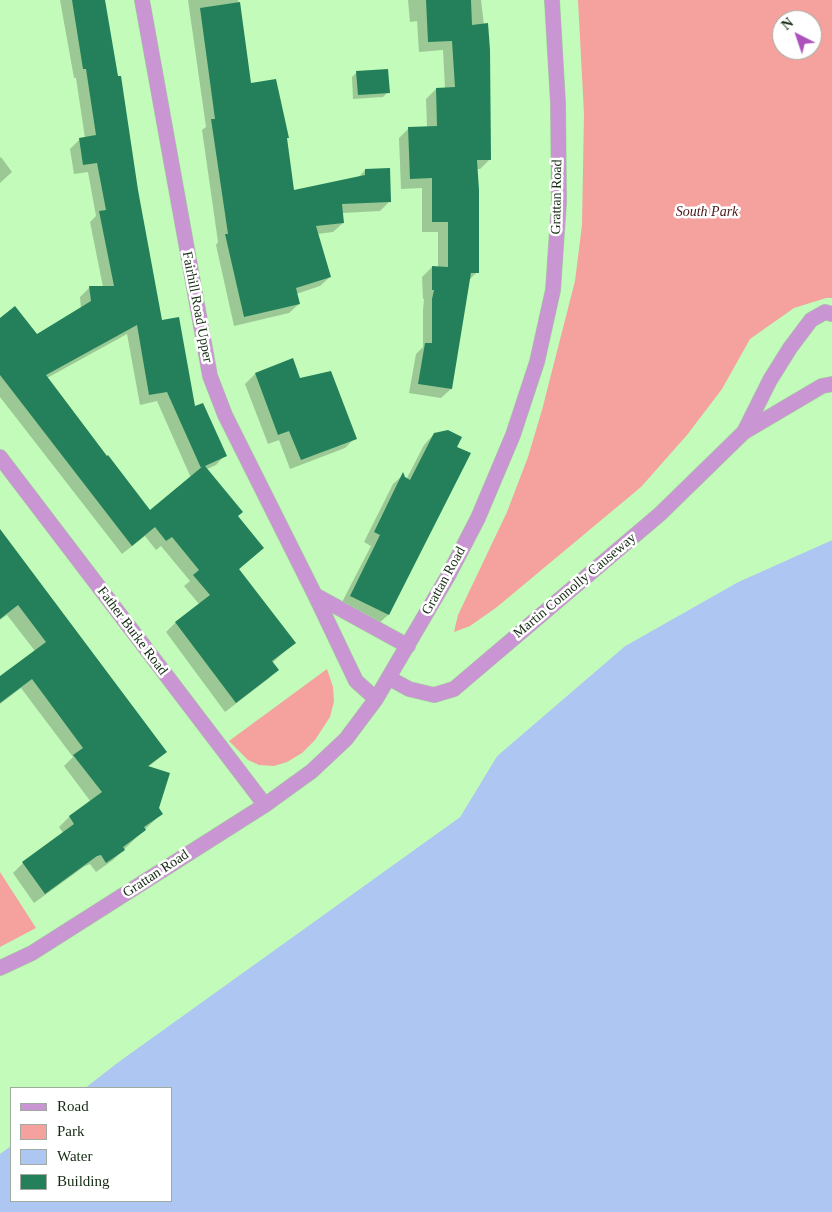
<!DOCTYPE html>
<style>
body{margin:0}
#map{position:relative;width:832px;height:1212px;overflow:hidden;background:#c2fbba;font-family:Georgia,serif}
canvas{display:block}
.legend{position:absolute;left:10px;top:1087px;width:162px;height:115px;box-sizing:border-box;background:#fff;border:1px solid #a1aaa0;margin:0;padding:6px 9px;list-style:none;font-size:15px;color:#142a12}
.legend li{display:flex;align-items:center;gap:10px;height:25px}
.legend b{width:25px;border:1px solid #a1aaa0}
.north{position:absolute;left:772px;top:10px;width:50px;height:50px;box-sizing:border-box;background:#fff;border:1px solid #a1aaa0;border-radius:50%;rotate:319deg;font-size:14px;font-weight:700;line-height:20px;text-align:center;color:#142a12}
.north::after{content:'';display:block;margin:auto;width:18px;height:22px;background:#ad51bc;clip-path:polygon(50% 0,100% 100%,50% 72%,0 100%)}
</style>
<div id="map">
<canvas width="832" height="1212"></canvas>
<ul class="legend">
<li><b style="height:6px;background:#c995d2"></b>Road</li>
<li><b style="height:14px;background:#f5a19e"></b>Park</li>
<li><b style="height:14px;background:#aec7f2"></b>Water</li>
<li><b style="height:14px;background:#23805a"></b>Building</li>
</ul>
<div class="north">N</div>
</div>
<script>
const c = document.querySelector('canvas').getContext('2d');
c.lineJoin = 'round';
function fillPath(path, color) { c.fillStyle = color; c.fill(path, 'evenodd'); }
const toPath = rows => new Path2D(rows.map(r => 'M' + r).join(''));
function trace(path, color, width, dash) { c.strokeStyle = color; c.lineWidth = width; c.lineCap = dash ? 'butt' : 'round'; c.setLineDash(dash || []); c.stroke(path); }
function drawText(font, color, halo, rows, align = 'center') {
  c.font = font + ' Georgia,serif'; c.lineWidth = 5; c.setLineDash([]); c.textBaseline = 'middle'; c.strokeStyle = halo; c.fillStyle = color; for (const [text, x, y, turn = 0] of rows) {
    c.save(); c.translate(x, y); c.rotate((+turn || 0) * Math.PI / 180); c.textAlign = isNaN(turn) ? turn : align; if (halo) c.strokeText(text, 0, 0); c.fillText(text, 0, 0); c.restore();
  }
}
const green = toPath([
 [578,0,832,0,832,298,826,298,794,308,750,339,722,389,687,435,641,487,497,607,470,626,454,632,458,615,507,512,528,457,542,410,575,281,582,225,584,114],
 [782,20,812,20,812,50,782,50],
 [327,669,333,687,334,701,330,717,315,740,302,753,287,762,274,766,259,765,248,760,229,741],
 [0,872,36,928,0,947]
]);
const water = toPath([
 [832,540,832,1212,0,1212,0,1154,11,1146,11,1201,171,1201,171,1088,85,1088,117,1063,460,817,497,756,625,646,738,582]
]);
const pier = toPath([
 [832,537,832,540,738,582,625,646,497,756,460,817,117,1063,85,1088,82,1088,116,1061,458,815,495,754,624,644,737,580]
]);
const shadow = toPath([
 [60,0,104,0,136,190,161,322,194,408,225,455,216,465,207,469,236,516,263,548,238,570,294,643,272,663,277,670,268,679,225,712,166,632,175,623,199,604,184,586,190,581,161,546,156,550,145,536,122,554,0,397,0,319,37,336,81,309,80,297,90,287,103,287,90,222,96,216,88,172,74,174,70,149,80,139,85,138,76,78,74,78],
 [127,334,140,405,157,401,191,478,150,511,106,458,47,378],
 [188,0,238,0,250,84,286,139,293,191,358,178,365,170,390,201,380,211,342,213,343,223,333,232,317,234,330,277,320,286,296,294,299,304,289,313,234,326,216,245,218,242,202,130,206,127],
 [408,0,481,0,484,25,490,159,480,169,476,169,477,272,468,281,451,389,441,398,409,393,416,354,423,347,423,310,424,299,423,299,422,277,432,267,438,267,438,232,422,232,422,188,401,189,399,138,409,128,427,127,426,99,436,89,445,88,443,50,419,52,417,21,410,22],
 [357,72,388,92,383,97,353,99,352,77],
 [1,157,12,172,0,183,0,158],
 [255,374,355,438,345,448,290,469,279,440,268,444,245,384],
 [434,434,469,454,388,615,377,625,340,606,371,546,364,542,393,484,403,475,406,480,424,445],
 [0,532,166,752,148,767,158,808,161,814,113,860,96,872,90,864,85,866,34,903,13,873,23,863,64,834,59,827,69,817,91,802,64,766,73,757,21,688,0,704,0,678,35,651,7,615,0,620]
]);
const building = toPath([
 [72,0,105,0,118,76,121,76,138,190,162,320,179,317,195,406,203,403,227,456,205,466,243,512,238,516,264,548,239,569,296,643,272,661,279,670,236,703,175,622,210,595,193,575,199,570,172,537,166,541,155,527,132,546,0,375,0,318,15,306,37,334,91,301,89,286,114,286,99,211,106,210,97,163,83,165,79,138,96,135,86,69,83,69],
 [137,325,149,395,167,392,201,468,203,466,150,510,108,455,107,456,46,375],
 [426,0,471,0,472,25,488,23,490,50,491,160,477,160,479,190,479,273,471,273,452,389,418,384,425,343,432,343,432,299,434,290,432,290,432,266,448,267,448,222,432,222,432,178,410,179,408,127,437,126,436,88,455,87,452,41,428,42],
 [240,2,251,83,276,79,289,138,287,138,294,190,365,175,365,169,390,168,391,202,342,204,344,223,316,226,331,277,296,288,300,304,244,317,225,234,228,234,211,119,215,119,200,8],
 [388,69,390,93,358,95,356,71],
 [293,358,300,378,331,371,357,439,301,460,289,431,278,435,255,373],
 [448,430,462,437,457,447,471,453,389,615,350,596,380,535,374,532,403,472,405,477,410,480,434,433],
 [0,529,167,752,148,766,170,773,159,808,163,814,144,827,146,830,123,847,125,850,106,863,101,855,97,856,45,894,22,862,74,824,69,816,102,792,73,755,83,748,32,679,0,703,0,676,46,642,18,605,0,619]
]);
const lane = toPath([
 [744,432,770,380,790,348,811,320,825,312,832,314],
 [389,678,409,689,434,695,454,689,660,514,744,432,822,386,832,384]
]);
const street = toPath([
 [142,0,210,376,225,415,315,595,356,681,376,699],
 [0,457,265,805],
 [315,595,408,646],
 [0,968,32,953,265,805,312,771,346,739,376,699,448,576,478,518,513,435,537,362,553,290,559,202,558,103,552,0]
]);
const streetNames = [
 ["Grattan Road",557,197,-89],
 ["Fairhill Road Upper",197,307,79],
 ["Grattan Road",444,581,-61],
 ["Martin Connolly Causeway",575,586,-40],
 ["Father Burke Road",132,631,53],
 ["Grattan Road",156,874,-33]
];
const parkNames = [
 ["South Park",707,212]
];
fillPath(green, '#f5a19e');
fillPath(water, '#aec7f2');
fillPath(pier, '#c2fbba');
fillPath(shadow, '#0003');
fillPath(building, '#23805a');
trace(lane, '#a3d59c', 16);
trace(street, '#a3d59c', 16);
trace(lane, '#c995d2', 15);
trace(street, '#c995d2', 15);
drawText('14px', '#142a12', '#fff', streetNames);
drawText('italic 14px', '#4a1617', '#fff', parkNames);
</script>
